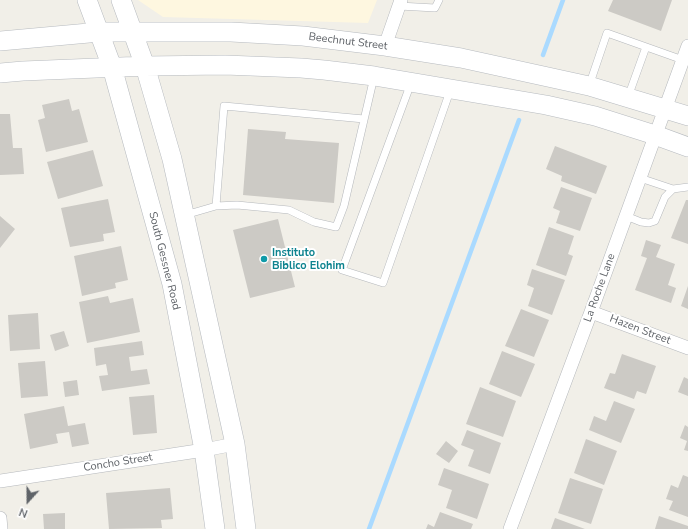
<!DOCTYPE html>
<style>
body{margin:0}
#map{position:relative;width:688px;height:529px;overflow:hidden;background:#f1efe8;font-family:"Nunito Sans",sans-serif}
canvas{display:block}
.north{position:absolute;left:8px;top:481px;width:40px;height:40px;-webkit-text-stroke:3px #fff;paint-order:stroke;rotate:201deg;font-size:11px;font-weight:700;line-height:16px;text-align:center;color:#5f6368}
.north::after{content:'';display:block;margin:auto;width:14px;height:18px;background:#5f6368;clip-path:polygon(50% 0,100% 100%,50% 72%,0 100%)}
</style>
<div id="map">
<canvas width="688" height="529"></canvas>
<div class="north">N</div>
</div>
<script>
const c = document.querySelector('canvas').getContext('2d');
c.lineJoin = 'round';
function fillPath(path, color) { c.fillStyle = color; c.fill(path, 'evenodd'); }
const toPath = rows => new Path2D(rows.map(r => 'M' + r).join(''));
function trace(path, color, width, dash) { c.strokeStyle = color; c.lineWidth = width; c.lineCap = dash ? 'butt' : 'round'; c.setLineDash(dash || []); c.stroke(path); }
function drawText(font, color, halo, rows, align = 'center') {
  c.font = font + ' "Nunito Sans",sans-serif'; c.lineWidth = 4; c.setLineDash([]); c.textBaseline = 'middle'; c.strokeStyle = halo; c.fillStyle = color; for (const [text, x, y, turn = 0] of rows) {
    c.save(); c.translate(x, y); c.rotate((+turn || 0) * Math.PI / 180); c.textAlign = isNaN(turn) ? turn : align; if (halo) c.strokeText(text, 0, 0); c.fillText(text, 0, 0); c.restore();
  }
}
const commercial = toPath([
 [138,0,377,0,368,23,163,17]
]);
const stream = toPath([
 [543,55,563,0],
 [369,529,519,120]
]);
const building = toPath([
 [613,0,672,0,661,31,608,11],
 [69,99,72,111,79,109,88,142,46,152,38,120,45,118,42,105],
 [0,114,10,114,13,148,22,148,24,174,0,175],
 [248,129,286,132,285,139,339,143,334,203,243,195],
 [555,146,607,166,596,194,561,181,562,176,546,169],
 [93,150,103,186,58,199,47,162],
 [561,187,592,198,580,231,556,223,560,211,553,208],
 [108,199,115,232,103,234,104,241,70,247,61,208],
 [686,200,688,200,688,244,671,238],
 [0,216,15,229,0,248],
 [278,219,295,287,250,298,233,230],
 [549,227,574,236,568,254,573,256,566,276,536,265],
 [646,240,661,245,656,257,675,264,668,285,676,288,671,303,635,290,647,258,641,256],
 [121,246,128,280,115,283,116,288,82,296,74,256],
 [532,269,565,280,552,315,528,306,534,288,527,285],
 [688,286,688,309,681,306],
 [108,296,110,303,133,298,140,332,87,343,79,302],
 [521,309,549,320,534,357,505,346],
 [38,313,40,349,10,351,8,315],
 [64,331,69,346,55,351,50,335],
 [142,341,144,355,129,357,131,371,147,369,150,384,102,391,99,376,108,375,106,364,96,366,94,348],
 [502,351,535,364,521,397,489,384],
 [622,354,656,366,646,394,637,391,634,399,604,388,610,373,615,374],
 [45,361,48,396,21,398,18,363],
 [684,377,688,379,688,396,678,392],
 [77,380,79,395,65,397,63,382],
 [480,387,516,401,503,437,466,424],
 [154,395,157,433,133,435,129,397],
 [614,401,635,409,621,443,589,430,594,416,606,421],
 [64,406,68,426,85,423,89,444,72,447,69,432,56,434,58,443,30,449,24,414],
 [685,425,688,427,688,451,684,450,687,441,680,438],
 [467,430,501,443,490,474,468,466,474,450,461,445],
 [586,439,617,451,604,485,574,473],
 [446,441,458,451,449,463,436,454],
 [444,468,489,484,477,519,446,508,452,490,438,485],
 [683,475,688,477,688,517,669,510,673,501,666,499,671,485,678,488],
 [570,478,603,489,591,524,558,513],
 [170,488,173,519,161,520,162,528,109,529,106,493],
 [440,512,473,524,471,529,426,529,428,524,434,527],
 [65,513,65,529,44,529,43,514],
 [659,516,688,526,688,529,655,529],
 [555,518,585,529,551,529]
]);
const service = toPath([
 [399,6,435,8,439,0],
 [411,83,342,270,383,283,450,91],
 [589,86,607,33,683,60],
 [628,97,646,47],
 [640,178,673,189],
 [216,206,224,106,364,119],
 [185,215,216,206,237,205,289,210,314,222,336,227,344,206,374,77],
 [626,216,641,222,649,223,655,221,665,197,673,189,688,187]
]);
const minor = toPath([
 [385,46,401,0],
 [591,312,688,348],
 [0,481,204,450,235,444],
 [0,518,1,529],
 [510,529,591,312,688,46]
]);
const secondary = toPath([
 [87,0,112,67,172,284,204,450,215,529],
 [121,0,145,66,172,159,235,444,246,529],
 [0,41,100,32,231,32,303,36,385,46,461,58,589,86,688,116],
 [0,73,23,71,145,66,225,65,301,68,324,70,374,76,546,105,595,116,655,135,688,147]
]);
const markers = [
 [264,259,4,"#0f9aa8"]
];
const streetNames = [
 ["Beechnut Street",348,42,7],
 ["South Gessner Road",164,261,76],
 ["La Roche Lane",600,288,-70],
 ["Hazen Street",640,330,21],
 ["Concho Street",118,463,-9]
];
const cultureNames = [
 ["Instituto",272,253],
 ["Biblico Elohim",272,266]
];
fillPath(commercial, '#fef7e0');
trace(stream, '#aadaff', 4.5);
fillPath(building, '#cccac5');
trace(service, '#b5b8bc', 8);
trace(minor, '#b5b8bc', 14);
trace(secondary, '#b6babf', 20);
trace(service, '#fff', 7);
trace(minor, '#fff', 13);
trace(secondary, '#fff', 19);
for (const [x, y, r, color] of markers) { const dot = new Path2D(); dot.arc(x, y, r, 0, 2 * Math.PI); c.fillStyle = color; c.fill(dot); trace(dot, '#fff', 1.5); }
drawText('11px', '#5f6368', '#fff', streetNames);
drawText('bold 11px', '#0d838f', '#fff', cultureNames, 'left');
</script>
